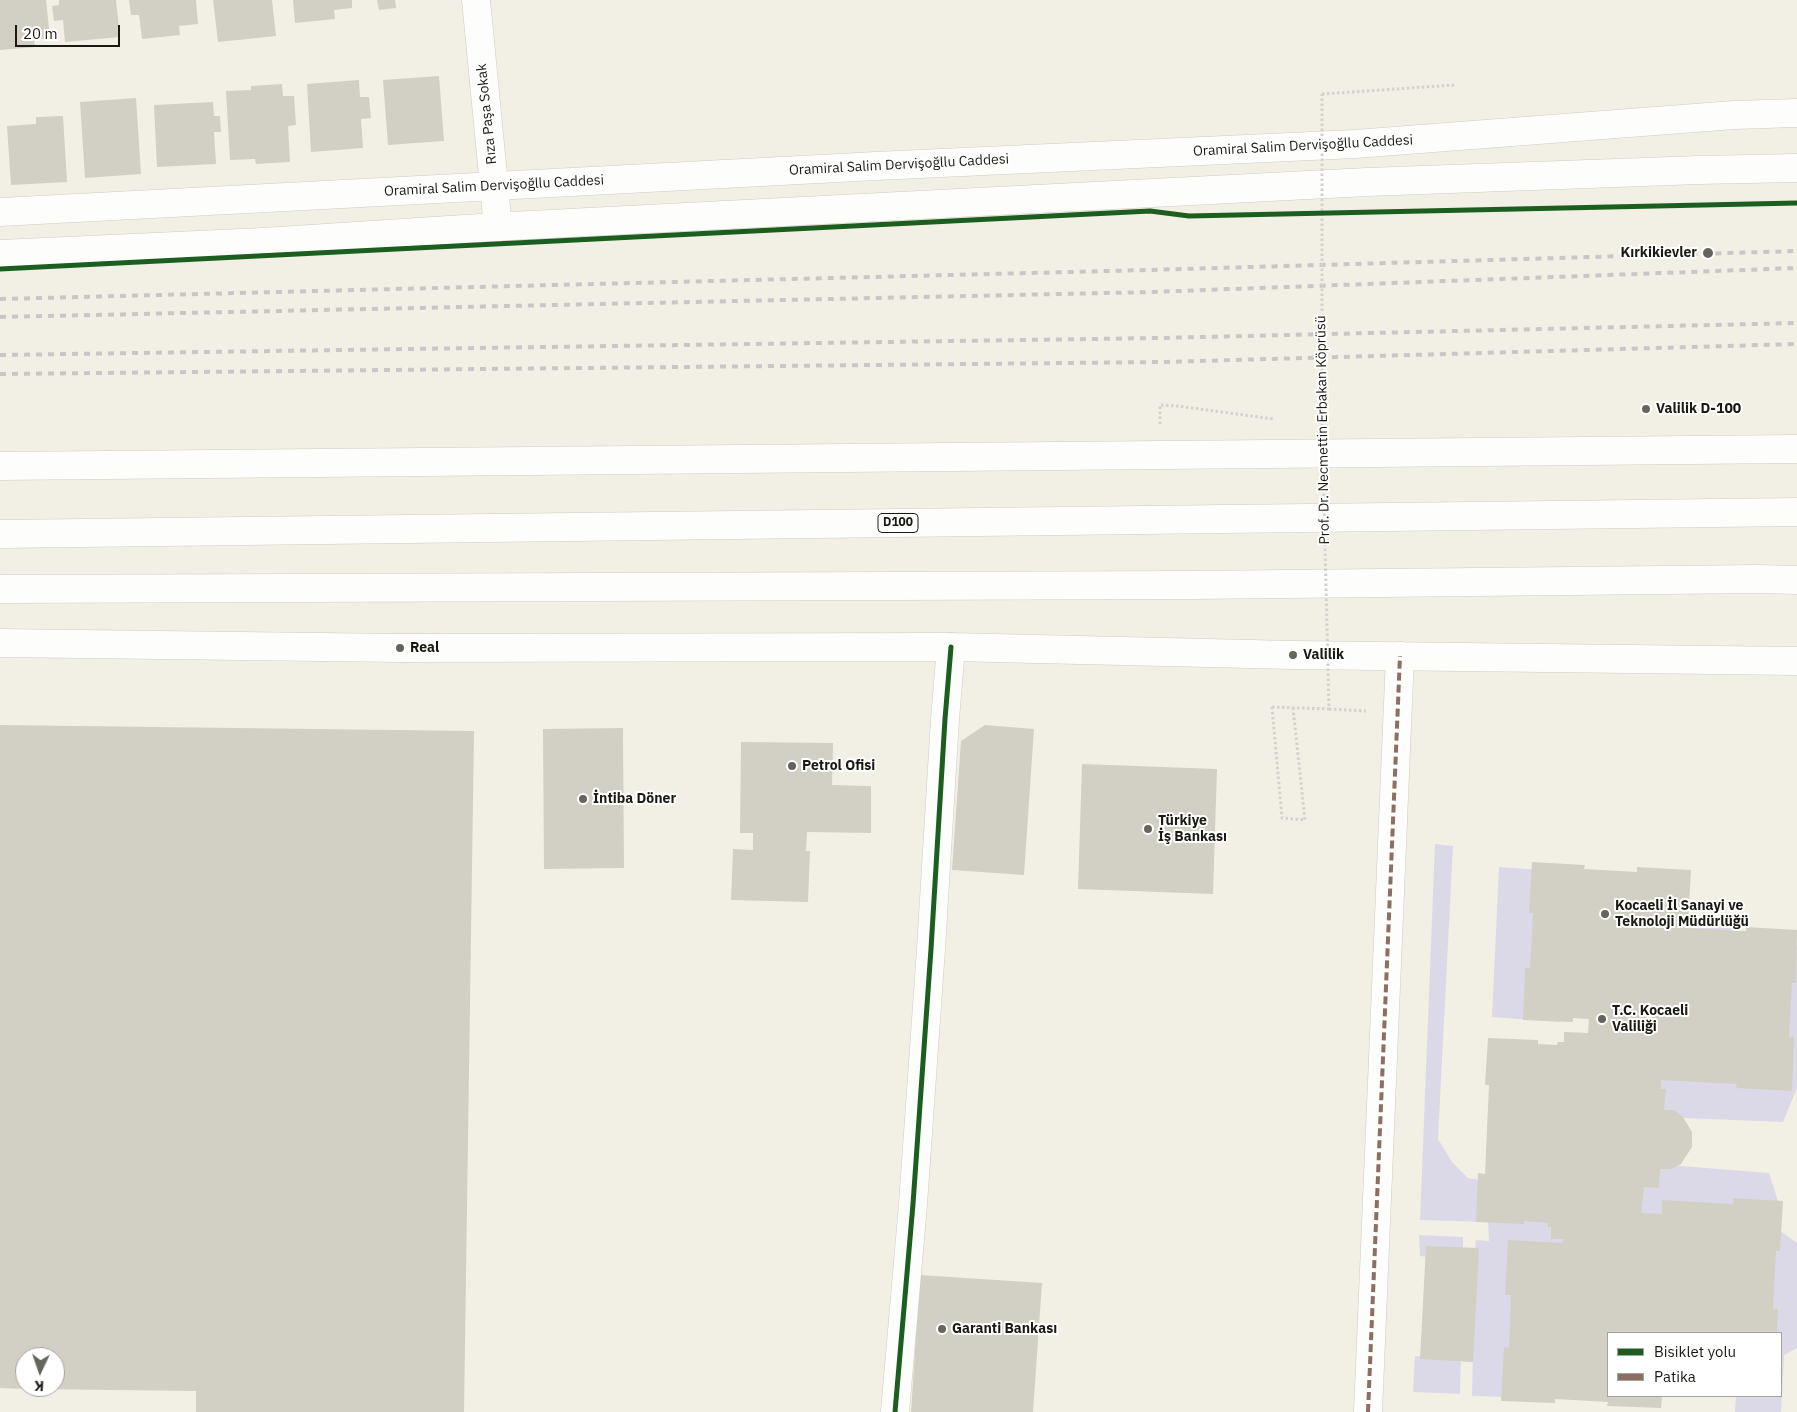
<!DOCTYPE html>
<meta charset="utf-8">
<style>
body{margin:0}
#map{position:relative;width:1797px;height:1412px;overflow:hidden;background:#f2f0e5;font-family:"IBM Plex Sans",sans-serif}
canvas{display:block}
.legend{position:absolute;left:1607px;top:1332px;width:175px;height:65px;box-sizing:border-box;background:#fff;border:1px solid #a3a3a0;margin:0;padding:6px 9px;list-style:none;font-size:15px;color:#1a1912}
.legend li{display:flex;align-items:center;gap:10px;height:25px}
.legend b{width:25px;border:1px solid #a3a3a0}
.north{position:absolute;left:15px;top:1347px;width:50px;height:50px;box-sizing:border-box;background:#fff;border:1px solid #a3a3a0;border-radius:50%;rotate:183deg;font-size:14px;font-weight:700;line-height:20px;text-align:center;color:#1a1912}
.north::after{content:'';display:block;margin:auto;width:18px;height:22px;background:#66645c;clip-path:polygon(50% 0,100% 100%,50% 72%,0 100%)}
.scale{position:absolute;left:15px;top:25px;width:105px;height:22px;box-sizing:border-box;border:2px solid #1a1912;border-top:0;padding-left:6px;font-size:15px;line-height:18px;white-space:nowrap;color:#1a1912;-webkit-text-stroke:4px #fff;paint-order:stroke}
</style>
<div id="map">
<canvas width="1797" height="1412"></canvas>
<ul class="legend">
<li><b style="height:6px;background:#1b5e20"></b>Bisiklet yolu</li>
<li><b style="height:6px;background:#8d6e63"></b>Patika</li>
</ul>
<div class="north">K</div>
<div class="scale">20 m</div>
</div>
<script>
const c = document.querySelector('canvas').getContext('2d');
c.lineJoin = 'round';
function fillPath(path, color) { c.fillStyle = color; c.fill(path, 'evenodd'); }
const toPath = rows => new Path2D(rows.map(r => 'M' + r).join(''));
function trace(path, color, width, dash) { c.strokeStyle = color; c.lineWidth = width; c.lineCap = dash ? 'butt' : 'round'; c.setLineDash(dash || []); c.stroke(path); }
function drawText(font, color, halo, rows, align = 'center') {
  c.font = font + ' "IBM Plex Sans",sans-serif'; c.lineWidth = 4; c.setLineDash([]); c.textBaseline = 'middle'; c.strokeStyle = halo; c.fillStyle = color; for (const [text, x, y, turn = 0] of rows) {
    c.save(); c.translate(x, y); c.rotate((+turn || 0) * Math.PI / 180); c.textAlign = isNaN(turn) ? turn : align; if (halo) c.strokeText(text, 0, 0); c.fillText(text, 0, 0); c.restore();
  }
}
const green = toPath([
 [1435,844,1453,846,1438,1139,1452,1162,1468,1178,1486,1181,1618,1044,1590,994,1559,1022,1492,1017,1499,867,1543,870,1662,917,1726,922,1742,941,1780,942,1797,945,1797,1088,1783,1122,1660,1117,1656,1164,1769,1173,1778,1201,1779,1230,1797,1243,1797,1348,1784,1355,1781,1412,1735,1412,1736,1396,1781,1396,1781,1333,1694,1333,1670,1329,1660,1333,1608,1333,1608,1355,1506,1397,1472,1396,1473,1348,1461,1348,1460,1394,1413,1392,1415,1356,1426,1357,1435,1258,1420,1256,1419,1235,1463,1237,1463,1260,1474,1261,1476,1240,1489,1241,1488,1222,1420,1220]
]);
const building = toPath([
 [0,0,46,0,50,38,34,40,35,47,0,50],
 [59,0,116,0,120,37,65,42,63,20,54,21,52,6,59,5],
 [129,0,196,0,198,24,179,26,180,35,142,39,139,15,131,15],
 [213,0,272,0,276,36,218,42],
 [293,0,352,0,352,8,334,10,335,19,295,23],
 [377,0,395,0,396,8,379,10],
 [439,76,444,141,388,145,383,80],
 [359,80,360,97,369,97,371,118,361,119,363,148,311,152,307,84],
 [282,84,283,96,294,96,296,125,288,126,290,162,256,164,255,159,230,160,226,91,251,90,251,86],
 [136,98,141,174,85,178,80,102],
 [213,102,214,116,220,116,221,132,214,132,216,164,157,167,154,105],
 [63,116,67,182,11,185,7,126,36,124,36,117],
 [0,725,474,731,464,1412,196,1412,196,1391,30,1389,30,1387,55,1387,55,1357,25,1357,25,1389,0,1388],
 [985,725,1034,729,1024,875,952,870,961,741],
 [623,728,624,868,544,869,543,729],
 [741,742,833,743,832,785,871,786,871,833,807,832,806,851,810,851,808,902,731,900,733,849,753,850,753,833,740,833],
 [1082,764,1217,769,1213,894,1078,889],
 [1532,862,1585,865,1584,869,1637,872,1637,867,1691,870,1688,923,1684,923,1683,928,1746,931,1746,927,1797,930,1796,983,1792,983,1789,1037,1794,1037,1792,1091,1736,1088,1737,1084,1661,1080,1661,1089,1666,1089,1664,1110,1674,1110,1683,1117,1692,1132,1692,1147,1681,1164,1672,1169,1660,1169,1659,1188,1644,1187,1641,1213,1662,1214,1662,1200,1733,1204,1733,1198,1783,1201,1780,1251,1776,1251,1773,1309,1778,1309,1777,1333,1608,1333,1608,1396,1662,1396,1661,1408,1607,1406,1608,1402,1555,1399,1555,1403,1501,1401,1504,1347,1509,1348,1511,1295,1505,1295,1508,1240,1563,1243,1563,1239,1551,1239,1551,1227,1548,1227,1548,1223,1524,1221,1524,1224,1476,1222,1478,1173,1485,1174,1489,1085,1485,1085,1488,1038,1538,1040,1538,1044,1557,1045,1558,1042,1564,1042,1564,1032,1588,1033,1589,1019,1573,1018,1573,1022,1523,1020,1525,968,1530,968,1533,913,1529,913],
 [1426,1246,1479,1248,1473,1362,1420,1359],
 [920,1275,1042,1283,1033,1412,911,1412]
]);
const path = toPath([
 [1322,94,1454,85],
 [1160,424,1160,405,1177,406,1274,419],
 [1272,707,1282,818,1305,820,1293,708],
 [1329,709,1366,711]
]);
const minor = toPath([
 [476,0,498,227],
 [895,1412,913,1204,931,949,945,719,951,647],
 [1368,1412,1400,656]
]);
const major = toPath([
 [0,212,876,166,1355,144,1734,115,1797,113],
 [0,254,263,242,511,226,1367,182,1699,170,1797,168],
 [0,589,1192,585,1759,579,1797,580],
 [0,643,400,648,951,647,1293,655,1797,661]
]);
const highway = toPath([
 [0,466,1797,449],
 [0,534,1797,512]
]);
const rail = toPath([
 [0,299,1148,270,1797,251],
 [0,317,1152,292,1797,268],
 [0,355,1159,338,1797,323],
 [0,374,1164,362,1797,344]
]);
const pathBridge = toPath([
 [1272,707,1329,709,1322,423,1322,94]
]);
const quiet = toPath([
 [1368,1412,1400,656]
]);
const cycleway = toPath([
 [0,269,1150,211,1189,216,1797,203],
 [895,1412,913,1204,931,949,945,719,951,647]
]);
const markers = [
 [1708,253,6,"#66645c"],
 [1646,409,5,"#66645c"],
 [400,648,5,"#66645c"],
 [1293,655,5,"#66645c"],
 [792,766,5,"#66645c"],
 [583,799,5,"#66645c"],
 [1148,829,5,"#66645c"],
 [1605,914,5,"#66645c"],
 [1602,1019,5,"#66645c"],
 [942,1329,5,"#66645c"]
];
const shields = [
 [898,523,40]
];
const shieldNames = [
 ["D100",898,523]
];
const streetNames = [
 ["Rıza Paşa Sokak",487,114,-96],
 ["Oramiral Salim Dervişoğllu Caddesi",1303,146,-3],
 ["Oramiral Salim Dervişoğllu Caddesi",899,165,-3],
 ["Oramiral Salim Dervişoğllu Caddesi",494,186,-3],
 ["Prof. Dr. Necmettin Erbakan Köprüsü",1323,430,-91]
];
const poiNames = [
 ["Kırkikievler",1697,253,"right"],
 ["Valilik D-100",1656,409],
 ["Real",410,648],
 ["Valilik",1303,655],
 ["Petrol Ofisi",802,766],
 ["İntiba Döner",593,799],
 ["Türkiye",1158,821],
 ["İş Bankası",1158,837],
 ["Kocaeli İl Sanayi ve",1615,906],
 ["Teknoloji Müdürlüğü",1615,922],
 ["T.C. Kocaeli",1612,1011],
 ["Valiliği",1612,1027],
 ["Garanti Bankası",952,1329]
];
fillPath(green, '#dbd9e7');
fillPath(building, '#d2d0c4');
trace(minor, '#ceccc3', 29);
trace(major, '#ceccc3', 29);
trace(highway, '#ceccc3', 29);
trace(path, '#d3d2cf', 3, [2.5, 2.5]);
trace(minor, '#fdfdfb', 28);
trace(major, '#fdfdfb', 28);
trace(highway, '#fdfdfb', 28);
trace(rail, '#c8c7c5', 4, [6, 6]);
trace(pathBridge, '#d3d2cf', 3, [2.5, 2.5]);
trace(quiet, '#8d6e63', 4, [8, 4]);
trace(cycleway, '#1b5e20', 5);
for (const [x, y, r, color] of markers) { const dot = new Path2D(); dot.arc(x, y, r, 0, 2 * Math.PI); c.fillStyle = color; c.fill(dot); trace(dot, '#fff', 2); }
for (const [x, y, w] of shields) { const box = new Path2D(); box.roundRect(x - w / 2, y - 9.5, w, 19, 4); c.fillStyle = '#fff'; c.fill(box); trace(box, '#1a1912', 1); }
drawText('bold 12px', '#1a1912', null, shieldNames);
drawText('14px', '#1a1912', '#fff', streetNames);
drawText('bold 14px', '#1a1912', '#fff', poiNames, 'left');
</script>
